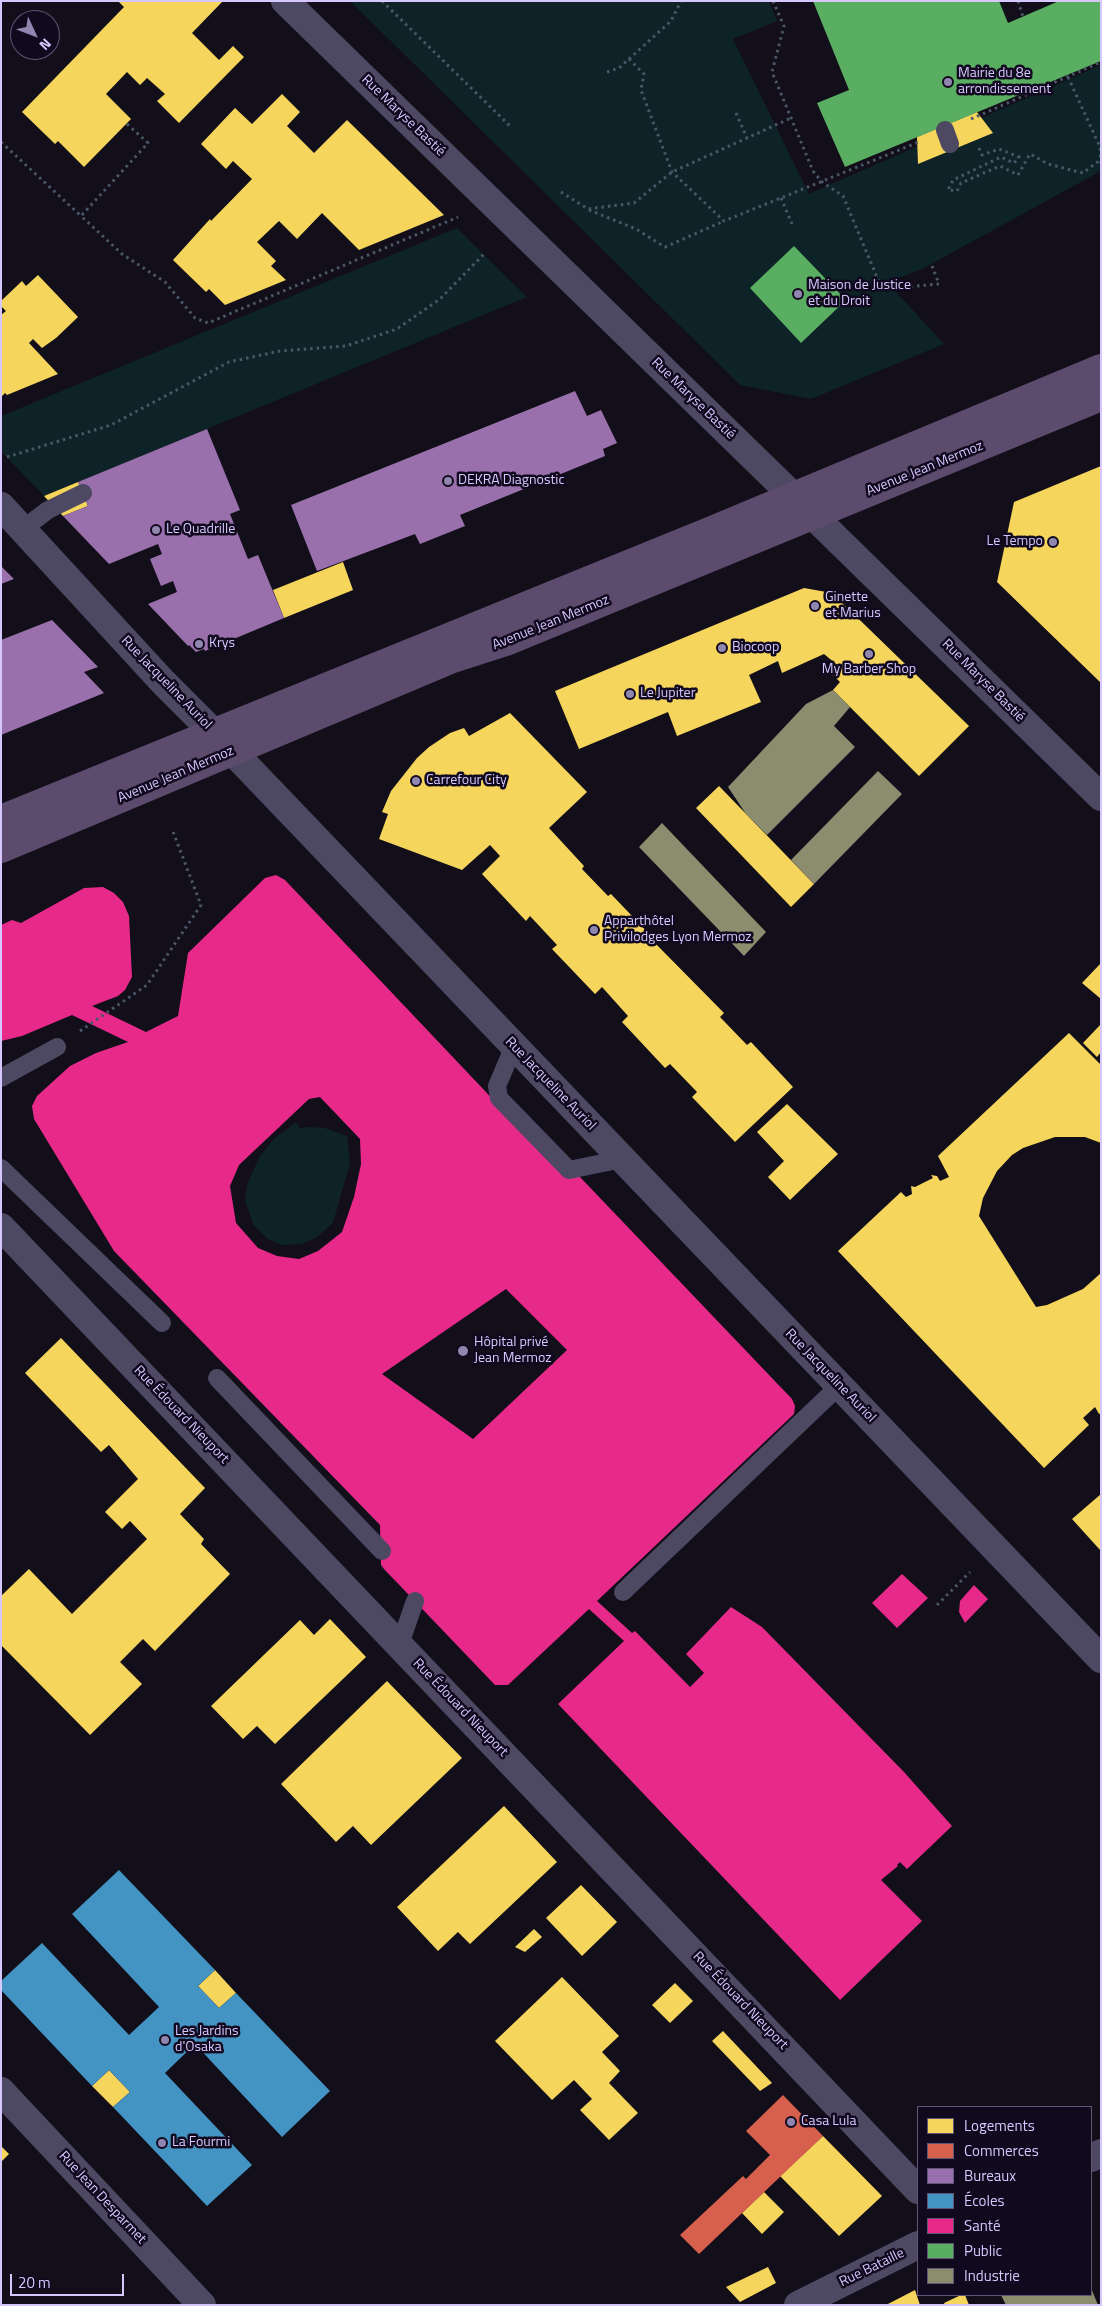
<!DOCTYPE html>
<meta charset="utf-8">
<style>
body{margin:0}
#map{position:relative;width:1102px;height:2306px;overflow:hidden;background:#120e1a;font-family:"Titillium Web",sans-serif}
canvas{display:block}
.frame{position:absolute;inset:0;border:2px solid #d6c7ff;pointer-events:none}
.legend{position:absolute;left:917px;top:2106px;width:175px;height:190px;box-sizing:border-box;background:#110a1e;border:1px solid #605678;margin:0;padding:6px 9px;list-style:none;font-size:15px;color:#d6c7ff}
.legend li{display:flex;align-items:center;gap:10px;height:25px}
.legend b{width:25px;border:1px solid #605678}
.north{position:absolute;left:10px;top:10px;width:50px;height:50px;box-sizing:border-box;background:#110a1e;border:1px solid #605678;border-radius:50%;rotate:133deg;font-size:14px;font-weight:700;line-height:20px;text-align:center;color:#d6c7ff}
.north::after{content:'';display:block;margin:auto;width:18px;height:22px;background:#9186af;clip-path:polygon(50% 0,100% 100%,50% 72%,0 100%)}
.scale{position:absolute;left:10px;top:2274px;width:114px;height:22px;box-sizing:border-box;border:2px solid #d6c7ff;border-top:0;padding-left:6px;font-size:15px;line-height:18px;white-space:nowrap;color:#d6c7ff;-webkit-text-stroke:4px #110a1e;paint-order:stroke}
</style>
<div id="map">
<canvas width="1102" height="2306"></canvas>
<div class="frame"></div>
<ul class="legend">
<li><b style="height:14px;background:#f6d55c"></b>Logements</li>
<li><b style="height:14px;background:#d6604d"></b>Commerces</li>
<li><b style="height:14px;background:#9970ab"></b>Bureaux</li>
<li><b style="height:14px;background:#4393c3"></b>Écoles</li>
<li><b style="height:14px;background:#e7298a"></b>Santé</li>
<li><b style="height:14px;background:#5aae61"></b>Public</li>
<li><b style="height:14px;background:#8c8c6e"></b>Industrie</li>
</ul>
<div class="north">N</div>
<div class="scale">20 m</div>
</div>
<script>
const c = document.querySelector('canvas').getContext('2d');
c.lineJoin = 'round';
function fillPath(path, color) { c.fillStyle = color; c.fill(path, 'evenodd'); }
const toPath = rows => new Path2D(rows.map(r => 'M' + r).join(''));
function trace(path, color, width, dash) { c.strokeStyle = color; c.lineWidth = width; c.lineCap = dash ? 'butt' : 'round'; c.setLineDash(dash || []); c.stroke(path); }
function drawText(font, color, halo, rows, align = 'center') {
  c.font = font + ' "Titillium Web",sans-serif'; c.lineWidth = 5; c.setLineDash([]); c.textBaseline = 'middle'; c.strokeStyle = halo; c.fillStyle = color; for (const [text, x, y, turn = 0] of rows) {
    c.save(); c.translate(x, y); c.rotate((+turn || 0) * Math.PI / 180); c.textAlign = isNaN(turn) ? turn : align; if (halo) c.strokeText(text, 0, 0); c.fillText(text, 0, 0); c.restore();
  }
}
const green = toPath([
 [350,1,769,1,777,21,733,39,809,194,1101,65,1101,171,924,268,892,281,897,293,944,344,811,399,740,385],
 [457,228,527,297,44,496,1,451,1,416],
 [296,1122,300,1129,307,1127,325,1128,347,1136,350,1163,333,1223,317,1237,302,1244,282,1245,268,1239,253,1224,245,1200,248,1182,260,1156,274,1139]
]);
const homes = toPath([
 [118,1,223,1,192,33,219,60,233,46,244,57,179,123,157,101,165,94,147,78,140,85,127,72,106,94,131,119,84,167,58,141,55,144,22,112,124,7],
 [282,94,300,112,287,126,314,153,347,120,444,215,359,250,322,213,297,239,279,221,257,242,276,261,271,266,286,280,225,305,209,289,206,292,173,260,210,219,211,221,252,179,233,161,226,169,201,144,235,108,252,124],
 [977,112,993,133,918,164,917,137],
 [38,275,78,317,56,338,42,348,33,339,29,343,58,374,7,395,5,393,1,397,1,315,6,311,1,306,1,301,22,281,26,286],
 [1101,466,1101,683,997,582,1014,502],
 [78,482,88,506,63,516,44,496],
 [343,562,353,590,284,618,273,590],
 [804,588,832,593,969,726,919,776,833,690,840,682,829,671,836,664,824,654,782,673,778,661,749,675,761,702,677,736,668,712,579,749,555,691],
 [510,713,587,792,549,828,584,866,582,869,608,896,611,894,654,939,652,940,724,1013,720,1017,747,1045,751,1042,793,1087,735,1142,692,1097,697,1092,670,1064,665,1068,622,1022,628,1016,602,987,595,994,552,949,557,945,530,916,526,921,482,874,500,856,490,845,462,870,379,839,388,814,382,812,391,791,417,758,429,747,450,733,464,728,469,736],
 [719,786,814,884,791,907,696,808],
 [1101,963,1101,999,1082,983],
 [1101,1024,1101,1052,1097,1057,1083,1043],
 [1069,1033,1101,1065,1101,1143,1085,1137,1055,1137,1023,1148,1012,1155,997,1171,983,1198,979,1216,1036,1307,1047,1305,1083,1289,1101,1273,1101,1413,1099,1414,1095,1407,1083,1418,1089,1425,1044,1468,838,1251,901,1192,906,1197,912,1194,911,1186,915,1187,933,1178,931,1175,937,1176,940,1181,949,1177,938,1156],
 [787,1104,838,1154,790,1200,768,1177,784,1161,757,1132],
 [61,1338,205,1488,180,1514,204,1539,201,1544,230,1574,155,1651,143,1639,120,1662,142,1684,90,1735,1,1645,1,1596,29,1569,72,1614,147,1539,130,1521,122,1529,105,1512,138,1479,109,1445,101,1452,25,1373],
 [1101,1494,1101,1551,1072,1519],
 [330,1619,366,1657,275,1744,257,1726,243,1739,211,1706,300,1620,314,1635],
 [387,1681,462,1758,371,1845,353,1826,336,1842,281,1784],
 [504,1806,557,1862,470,1944,458,1932,438,1951,397,1907],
 [581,1885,617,1922,582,1956,546,1918],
 [534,1929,542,1937,525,1952,515,1947],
 [215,1970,236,1993,219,2008,198,1986],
 [562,1977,619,2036,602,2052,620,2071,609,2083,638,2113,609,2140,580,2110,592,2099,574,2080,552,2100,495,2041],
 [675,1983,693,2001,670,2023,652,2005],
 [723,2031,772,2083,760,2091,712,2041],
 [109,2070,130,2092,113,2107,92,2086],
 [823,2136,882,2196,839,2236,780,2176],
 [1,2146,9,2154,1,2162],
 [764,2192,784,2212,762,2234,742,2213],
 [768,2267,776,2283,740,2302,726,2287],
 [915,2290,920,2305,886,2305],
 [961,2295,965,2295,969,2305,945,2305,944,2303]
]);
const shops = toPath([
 [783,2095,823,2136,699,2254,680,2235,743,2176,746,2179,770,2155,746,2131]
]);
const offices = toPath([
 [575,391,587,416,601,410,617,443,603,449,605,456,460,515,465,526,420,544,415,534,317,571,291,505],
 [207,429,240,510,230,514,248,559,258,555,284,618,205,651,204,649,196,652,189,645,188,646,148,604,177,592,173,581,161,586,150,559,162,554,158,544,109,564,63,516,88,506,78,482],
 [1,566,14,579,1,584],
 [52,620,98,667,84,672,104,693,1,735,1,640]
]);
const schools = toPath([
 [119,1870,215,1970,198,1986,219,2008,236,1993,330,2091,282,2137,195,2044,165,2073,252,2165,207,2206,113,2107,130,2092,109,2070,92,2086,1,1990,1,1981,42,1943,129,2035,159,2007,72,1914]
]);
const health = toPath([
 [276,875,285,880,540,1149,559,1155,792,1399,795,1406,794,1414,597,1601,632,1633,635,1631,690,1687,704,1673,686,1654,731,1607,762,1627,904,1772,952,1826,907,1869,900,1862,897,1865,898,1866,881,1880,922,1921,840,2000,558,1704,624,1641,589,1609,508,1685,495,1685,384,1569,381,1565,380,1525,114,1251,34,1119,32,1106,37,1096,70,1066,96,1053,128,1042,72,1015,22,1036,1,1041,1,925,12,920,21,923,84,888,103,887,114,893,123,902,129,916,132,977,125,990,118,996,92,1006,146,1032,178,1016,188,953,265,878],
 [320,1097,360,1139,361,1164,354,1197,342,1232,318,1251,299,1259,277,1256,258,1248,236,1223,230,1186,239,1165,309,1099],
 [506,1289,567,1350,473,1439,382,1374],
 [902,1574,928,1598,897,1628,872,1603],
 [974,1585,988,1599,965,1623,959,1612,960,1601]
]);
const public = toPath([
 [813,1,999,1,1008,23,1059,1,1101,1,1101,61,845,167,817,103,849,90],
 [794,246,846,300,801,343,750,288]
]);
const industry = toPath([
 [833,690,850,707,834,726,855,747,767,835,746,814,728,787,806,704],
 [878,771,902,794,814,884,791,860],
 [662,823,766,932,744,956,639,847],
 [1091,2288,1098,2305,1006,2305,1001,2295,1091,2295]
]);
const path = toPath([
 [382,1,511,127],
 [773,1,784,26,772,72,813,171,822,182,843,196,882,289,939,284,932,266],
 [1018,1,1023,17],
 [629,59,644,74,641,90,672,172,724,221,919,142],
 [607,72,619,68,671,21,681,1],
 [1068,77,1100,147,1101,166],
 [736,113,747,138],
 [971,119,1101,62],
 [127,124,148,143,81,216,122,254,165,282,195,318,208,323,458,217],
 [1,142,81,216],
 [979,148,982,155,999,149,1019,157,1014,163,1001,157,953,180,948,190,957,191,961,183,1000,166,1018,175,1030,154,1048,164,1083,173,1100,160],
 [561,192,588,209,634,203,672,172,791,118],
 [781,198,792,224],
 [589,210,636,229,665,247,724,221],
 [7,457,111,425,229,362,280,351,346,346,397,329,440,299,484,254],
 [80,1031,147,985,201,905,172,829],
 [937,1605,970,1572]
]);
const service = toPath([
 [945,130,950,144],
 [23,529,48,510,83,493],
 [514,1046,497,1086,499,1098,569,1170,622,1159],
 [1,1078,57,1047],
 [1,1168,162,1323],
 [217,1378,382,1551],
 [623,1592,839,1386],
 [400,1644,415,1601]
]);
const minor = toPath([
 [285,1,793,496],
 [1,506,163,682,233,752,1101,1659],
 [1,1227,918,2190],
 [1,2091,202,2305]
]);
const tertiary = toPath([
 [798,501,1101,797],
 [1091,2158,1101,2153],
 [798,2305,918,2245]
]);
const primary = toPath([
 [1,819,707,532,1101,368],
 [1,849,450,660,506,642,1101,397]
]);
const markers = [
 [948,82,5,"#9186af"],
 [798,294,5,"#9186af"],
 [448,481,5,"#9186af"],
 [156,530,5,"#9186af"],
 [1053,542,5,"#9186af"],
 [815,606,5,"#9186af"],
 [199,644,5,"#9186af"],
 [722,648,5,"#9186af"],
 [869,654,5,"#9186af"],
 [630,694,5,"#9186af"],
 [416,781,5,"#9186af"],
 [594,930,5,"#9186af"],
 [463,1351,6,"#9186af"],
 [165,2040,5,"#9186af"],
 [791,2122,5,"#9186af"],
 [162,2143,5,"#9186af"]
];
const poiNames = [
 ["Mairie du 8e",958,74],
 ["arrondissement",958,90],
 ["Maison de Justice",808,286],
 ["et du Droit",808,302],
 ["DEKRA Diagnostic",458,481],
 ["Le Quadrille",166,530],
 ["Le Tempo",1043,542,"right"],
 ["Ginette",825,598],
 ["et Marius",825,614],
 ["Krys",209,644],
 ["Biocoop",732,648],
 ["My Barber Shop",869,670,"center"],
 ["Le Jupiter",640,694],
 ["Carrefour City",426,781],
 ["Apparthôtel",604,922],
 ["Privilodges Lyon Mermoz",604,938],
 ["Hôpital privé",474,1343],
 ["Jean Mermoz",474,1359],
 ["Les Jardins",175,2032],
 ["d'Osaka",175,2048],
 ["Casa Lula",801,2122],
 ["La Fourmi",172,2143]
];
const streetNames = [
 ["Rue Maryse Bastié",403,116,44],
 ["Rue Maryse Bastié",693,399,44],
 ["Avenue Jean Mermoz",925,469,-22],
 ["Avenue Jean Mermoz",551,623,-22],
 ["Rue Maryse Bastié",983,681,45],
 ["Rue Jacqueline Auriol",166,683,46],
 ["Avenue Jean Mermoz",176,775,-23],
 ["Rue Jacqueline Auriol",550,1084,46],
 ["Rue Jacqueline Auriol",830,1376,46],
 ["Rue Édouard Nieuport",181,1415,46],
 ["Rue Édouard Nieuport",460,1708,46],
 ["Rue Édouard Nieuport",740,2001,46],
 ["Rue Jean Desparmet",102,2198,47],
 ["Rue Bataille",872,2268,-26]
];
fillPath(green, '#0e2327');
fillPath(homes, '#f6d55c');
fillPath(shops, '#d6604d');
fillPath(offices, '#9970ab');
fillPath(schools, '#4393c3');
fillPath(health, '#e7298a');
fillPath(public, '#5aae61');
fillPath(industry, '#8c8c6e');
trace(path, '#4a5769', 3, [2.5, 4]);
trace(service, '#4e4963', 18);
trace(minor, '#4e4963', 28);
trace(tertiary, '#4e4963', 28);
trace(primary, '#5d4b6d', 28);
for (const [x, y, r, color] of markers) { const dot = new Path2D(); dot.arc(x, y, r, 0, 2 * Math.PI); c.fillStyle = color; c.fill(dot); trace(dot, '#110a1e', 2); }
drawText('14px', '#d6c7ff', '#110a1e', poiNames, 'left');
drawText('14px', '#d6c7ff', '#110a1e', streetNames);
</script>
